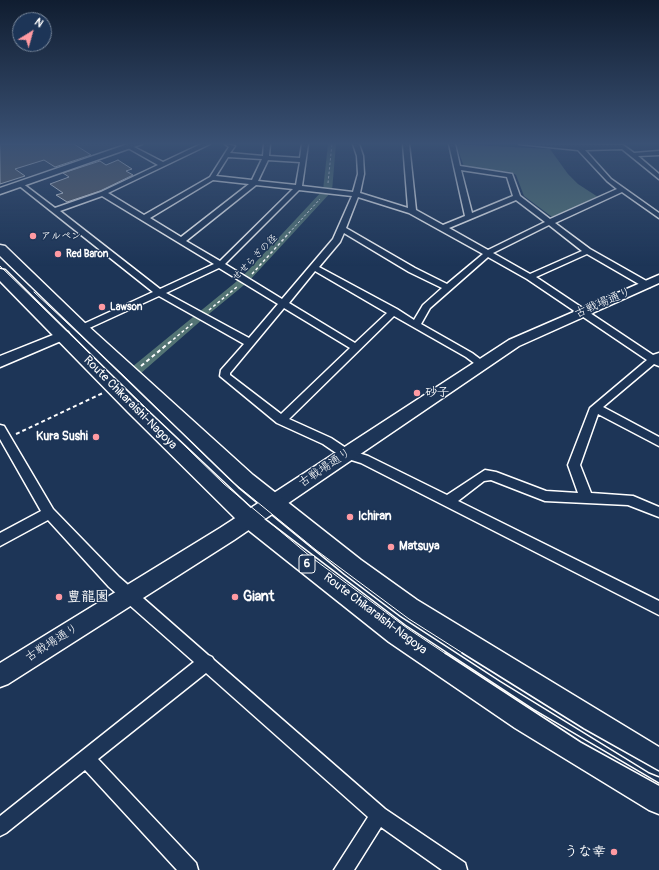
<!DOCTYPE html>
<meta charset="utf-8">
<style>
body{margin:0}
#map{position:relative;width:659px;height:870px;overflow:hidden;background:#1d3557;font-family:Pangolin,sans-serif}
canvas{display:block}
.north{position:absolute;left:12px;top:12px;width:40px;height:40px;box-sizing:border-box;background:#1d3557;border:1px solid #77869a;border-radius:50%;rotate:37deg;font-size:11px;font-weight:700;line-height:16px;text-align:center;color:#fff}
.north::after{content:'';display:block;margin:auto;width:14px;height:18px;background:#ff9aa2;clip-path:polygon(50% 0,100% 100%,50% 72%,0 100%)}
</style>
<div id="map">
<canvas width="659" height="870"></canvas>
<div class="north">N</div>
</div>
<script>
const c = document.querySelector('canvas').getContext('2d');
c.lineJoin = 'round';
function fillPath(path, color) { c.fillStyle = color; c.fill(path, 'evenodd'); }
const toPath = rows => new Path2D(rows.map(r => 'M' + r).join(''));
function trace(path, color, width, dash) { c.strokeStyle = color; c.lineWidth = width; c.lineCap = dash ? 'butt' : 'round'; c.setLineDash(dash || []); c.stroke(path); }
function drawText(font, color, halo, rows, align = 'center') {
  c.font = font + ' Pangolin,"Klee One",sans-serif'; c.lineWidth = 3; c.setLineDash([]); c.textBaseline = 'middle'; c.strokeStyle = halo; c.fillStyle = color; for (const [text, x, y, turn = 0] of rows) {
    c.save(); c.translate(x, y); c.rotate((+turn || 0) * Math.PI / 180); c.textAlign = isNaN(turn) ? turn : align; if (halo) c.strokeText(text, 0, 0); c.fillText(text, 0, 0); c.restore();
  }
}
const built = toPath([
 [0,144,116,144,118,145,59,167,0,185]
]);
const green = toPath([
 [328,144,336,144,332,191,249,281,204,318,140,374,132,367,242,277,323,190],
 [456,144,550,149,568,174,578,184,598,197,552,217,524,196,516,175,511,172,464,167]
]);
const building = toPath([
 [0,144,74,144,91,155,55,167,44,160,15,169,25,176,0,184,0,144],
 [118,160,132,169,126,171,133,175,100,191,67,202,56,195,63,193,50,184,69,177,63,173,100,161,106,165,118,160]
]);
const pathFar2 = toPath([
 [328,183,332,144],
 [289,233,320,199]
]);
const pathFar1 = toPath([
 [252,274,290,232],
 [209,310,238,286],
 [169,343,193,323]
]);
const path = toPath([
 [141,366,170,342],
 [16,434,103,393]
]);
const street = toPath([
 [201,144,210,144,108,193,144,215,210,177,229,147,225,144,235,146,230,153,263,156,264,144,270,144,269,156,300,158,302,144,308,144,302,186,353,192,358,174,357,156,353,144,359,144,363,156,364,174,360,193,408,208,403,144,409,144,416,210,443,225,465,216,449,144,455,144,460,166,512,174,520,196,550,219,617,189,607,181,578,150,519,144,623,145,634,153,659,151,659,155,638,156,659,174,659,179,622,149,585,150,611,179,659,213,659,218,622,192,555,223,590,249,650,283,650,287,644,287,587,254,536,277,653,355,659,353,659,366,654,364,603,407,659,437,659,446,598,414,580,465,591,493,633,496,659,507,659,517,628,505,545,501,491,480,484,481,458,501,659,601,659,615,361,463,342,457,323,444,277,423,220,376,221,370,244,344,159,296,85,330,79,330,79,326,153,292,17,184,22,183,55,208,101,192,158,165,128,148,128,146,132,146,163,162,201,144],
 [228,157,262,159,252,180,216,176,228,157],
 [268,160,300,162,296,185,258,181,268,160],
 [461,170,507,177,513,196,472,213,461,170],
 [213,180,249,184,181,237,150,218,213,180],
 [256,185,293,189,220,261,186,241,256,185],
 [299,190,352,196,333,239,282,299,225,264,299,190],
 [102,196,214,264,160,289,60,211,102,196],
 [358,197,409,213,483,254,447,284,415,268,346,228,358,197],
 [516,200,545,222,488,250,449,228,516,200],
 [549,225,582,251,530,274,493,253,549,225],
 [344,233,409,272,442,288,423,305,414,320,397,309,319,267,340,242,344,233],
 [488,257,527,279,647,360,590,408,568,465,578,493,546,491,496,472,485,470,447,495,368,456,349,450,331,438,289,419,394,316,466,357,478,366,484,366,486,364,484,362,472,353,421,324,430,308,488,257],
 [219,268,278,304,249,338,166,293,219,268],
 [315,271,387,313,355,343,289,303,315,271],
 [284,308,350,348,281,414,230,375,230,373,284,308],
 [0,425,4,426,53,509,119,577,208,655,212,657,214,660,385,809,465,863,467,870,442,870,381,827,354,870,334,870,368,817,206,673,98,759,196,863,198,870,177,870,85,770,6,833,0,836,0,816,194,662,109,587,48,520,0,546,0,533,41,511,0,439,0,425]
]);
const secondary = toPath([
 [128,144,142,144,0,194,0,188,128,144],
 [659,275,659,283,519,346,234,540,8,684,0,687,0,663,220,528,509,340,659,275],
 [63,331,68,332,70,335,68,338,0,367,0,356,63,331]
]);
const primary = toPath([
 [0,245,5,246,87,325,253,475,361,560,417,600,659,747,659,776,649,772,501,681,401,616,345,574,239,487,0,256,0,245],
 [0,269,5,270,140,404,256,513,405,626,533,710,659,784,659,814,649,810,515,728,389,642,242,525,128,412,0,281,0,269]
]);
const tramFar1 = toPath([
 [0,266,224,484,311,557,407,628,446,654],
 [34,292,125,377,229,479,316,550,409,619,464,654]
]);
const tram = toPath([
 [445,653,581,742,659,785],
 [462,653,584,729,659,771]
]);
const markers = [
 [33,236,4,"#ff9aa2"],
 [58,254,4,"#ff9aa2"],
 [102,307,4,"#ff9aa2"],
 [417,393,4,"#ff9aa2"],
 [96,437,4,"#ff9aa2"],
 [350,517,4,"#ff9aa2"],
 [391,547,4,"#ff9aa2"],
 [59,597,4,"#ff9aa2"],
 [235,597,4,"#ff9aa2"],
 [614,852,4,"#ff9aa2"]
];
const farPoinames = [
 ["アルペン",41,236],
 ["Red Baron",66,254],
 ["Lawson",110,307]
];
const farStreetnames = [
 ["せせらぎの径",255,258,-46]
];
const shields = [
 [307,564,16]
];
const shieldNames = [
 ["6",307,564]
];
const streetNames = [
 ["古戦場通り",603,303,-23],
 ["Route Chikaraishi-Nagoya",130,403,45],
 ["古戦場通り",325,468,-34],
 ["Route Chikaraishi-Nagoya",375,614,37],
 ["古戦場通り",52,643,-32]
];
const poiNames = [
 ["砂子",425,393],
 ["Kura Sushi",88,437,"right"],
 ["Ichiran",358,517],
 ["Matsuya",399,547]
];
const nearPoinames = [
 ["豊龍園",67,597],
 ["Giant",243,597],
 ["うな幸",606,852,"right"]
];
fillPath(built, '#30425c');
fillPath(green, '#537474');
fillPath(building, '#5b5f66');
trace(building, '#fff', 1);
trace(street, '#fff', 3);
trace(secondary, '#fff', 3);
trace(primary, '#fff', 3);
trace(pathFar2, '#fff', 1, [2.5, 2]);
trace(pathFar1, '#fff', 1.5, [3, 2.5]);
trace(path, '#fff', 2, [4, 3]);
fillPath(street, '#1d3557');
fillPath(secondary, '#1d3557');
fillPath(primary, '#1d3557');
trace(tramFar1, '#fff', 1);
trace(tram, '#fff', 1.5);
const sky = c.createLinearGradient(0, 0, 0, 266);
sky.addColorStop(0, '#101d30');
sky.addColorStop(0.54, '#3a5174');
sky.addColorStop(1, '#3a517400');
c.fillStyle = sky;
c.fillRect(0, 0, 659, 266);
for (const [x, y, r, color] of markers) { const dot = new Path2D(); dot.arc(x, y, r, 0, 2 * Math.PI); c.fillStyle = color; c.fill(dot); trace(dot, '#1d3557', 1.5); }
drawText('bold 10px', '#fff', '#1d3557', farPoinames, 'left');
drawText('10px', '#fff', '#1d3557', farStreetnames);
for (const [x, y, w] of shields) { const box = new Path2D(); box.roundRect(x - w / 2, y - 9, w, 18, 3); c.fillStyle = '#1d3557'; c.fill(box); trace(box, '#fff', 1); }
drawText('bold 11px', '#fff', null, shieldNames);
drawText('12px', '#fff', '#1d3557', streetNames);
drawText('bold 12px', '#fff', '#1d3557', poiNames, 'left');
drawText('bold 14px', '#fff', '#1d3557', nearPoinames, 'left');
</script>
